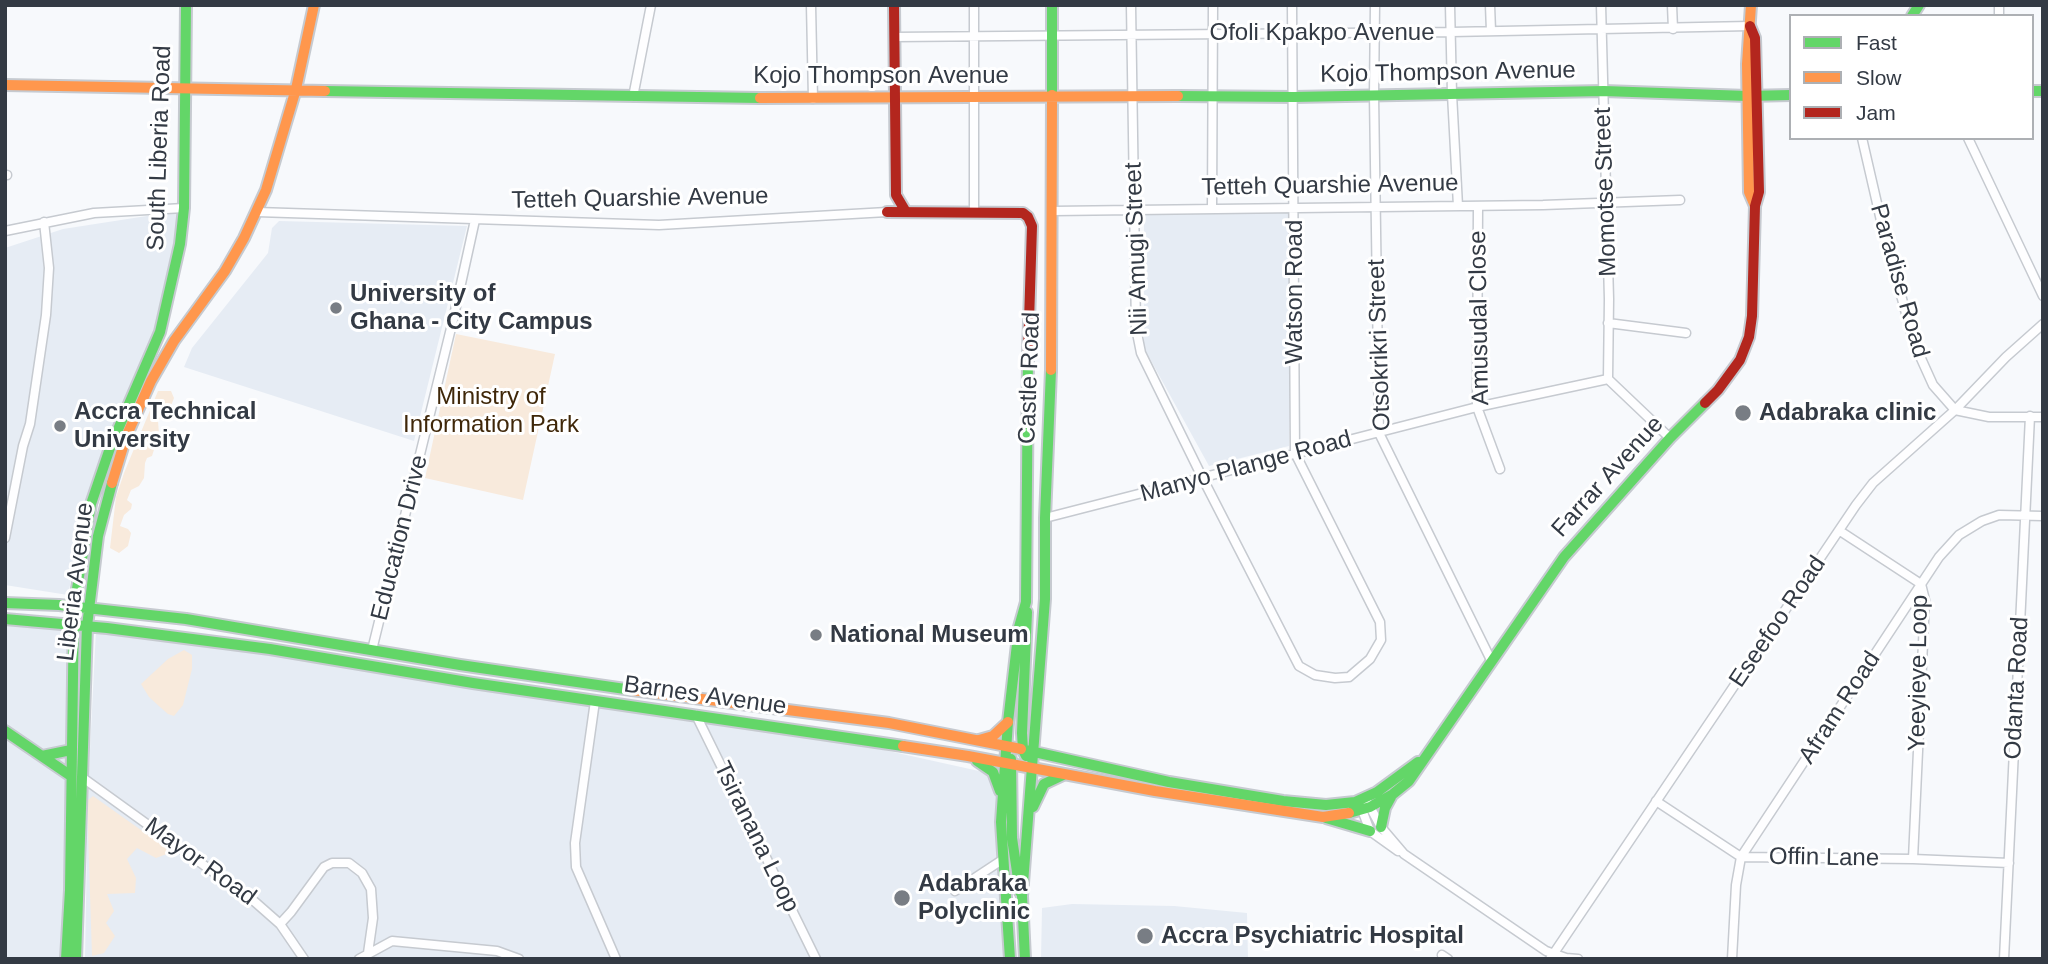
<!DOCTYPE html>
<style>
body{margin:0}
#map{position:relative;width:2048px;height:964px;overflow:hidden;background:#f7f9fc;font-family:Helvetica,sans-serif}
canvas{display:block}
.frame{position:absolute;inset:0;border:7px solid #333a44;pointer-events:none}
.legend{position:absolute;left:1789px;top:14px;width:245px;height:126px;box-sizing:border-box;background:#fff;border:2px solid #adb0b4;margin:0;padding:9px 12px;list-style:none;font-size:21px;color:#333a44}
.legend li{display:flex;align-items:center;gap:14px;height:35px}
.legend b{width:35px;border:2px solid #adb0b4}
</style>
<div id="map">
<canvas width="2048" height="964"></canvas>
<div class="frame"></div>
<ul class="legend">
<li><b style="height:9px;background:#63d668"></b>Fast</li>
<li><b style="height:9px;background:#ff974d"></b>Slow</li>
<li><b style="height:9px;background:#b3261e"></b>Jam</li>
</ul>
</div>
<script>
const c = document.querySelector('canvas').getContext('2d');
c.lineJoin = 'round';
function fillPath(path, color) { c.fillStyle = color; c.fill(path, 'evenodd'); }
const toPath = rows => new Path2D(rows.map(r => 'M' + r).join(''));
function trace(path, color, width, dash) { c.strokeStyle = color; c.lineWidth = width; c.lineCap = dash ? 'butt' : 'round'; c.setLineDash(dash || []); c.stroke(path); }
function drawText(font, color, halo, rows, align = 'center') {
  c.font = font + ' Helvetica,sans-serif'; c.lineWidth = 6; c.setLineDash([]); c.textBaseline = 'middle'; c.strokeStyle = halo; c.fillStyle = color; for (const [text, x, y, turn = 0] of rows) {
    c.save(); c.translate(x, y); c.rotate((+turn || 0) * Math.PI / 180); c.textAlign = isNaN(turn) ? turn : align; if (halo) c.strokeText(text, 0, 0); c.fillText(text, 0, 0); c.restore();
  }
}
const built = toPath([
 [1144,210,1292,211,1289,446,1209,466,1144,348],
 [179,211,164,305,84,516,68,595,5,585,5,248,63,229],
 [279,221,467,226,414,441,184,367,192,348,268,253,272,228],
 [5,624,70,626,66,917,61,959,5,959],
 [96,630,195,643,748,727,884,750,997,775,998,856,1004,936,1004,959,85,959,88,790],
 [1072,904,1174,906,1247,913,1248,959,1041,959,1042,908]
]);
const green = toPath([
 [456,334,555,354,523,500,425,478],
 [158,391,171,391,174,398,169,411,158,421,159,434,152,456,147,458,145,463,144,478,139,486,131,490,127,500,132,504,131,509,124,515,120,526,128,529,131,533,128,546,119,553,110,548,116,497,124,473],
 [184,650,192,655,192,669,183,705,174,716,168,714,160,707,149,697,141,684,168,659],
 [93,796,172,852,156,858,137,848,127,859,136,878,135,893,107,894,114,911,106,923,115,936,104,953,92,956,87,801]
]);
const street = toPath([
 [811,5,813,99],
 [1131,5,1136,328,1141,353,1203,479,1299,666,1315,675,1335,678,1349,677,1370,659,1381,640,1380,622,1295,453,1292,5],
 [1375,5,1374,95,1379,433,1491,660],
 [1450,5,1452,94,1458,206],
 [1490,5,1491,31],
 [1601,5,1609,299,1608,379],
 [1672,5,1673,29],
 [1999,5,1999,16],
 [895,37,1451,32,1750,26],
 [633,97,651,5],
 [1862,138,1882,225,1914,343,1933,385,1955,410,1989,417,2043,417],
 [1968,138,2043,296],
 [5,175,7,175],
 [1478,206,1477,407,1500,469],
 [1212,208,1213,5],
 [1053,211,1543,205,1680,200],
 [257,212,659,225,887,212],
 [974,212,974,5],
 [5,231,94,213,184,208],
 [1608,323,1686,333],
 [1608,379,1670,438],
 [1045,518,1477,407,1608,379],
 [1840,531,1921,584,1925,600,1913,859],
 [5,538,23,446,30,424,46,315,49,268,44,222],
 [372,650,453,320,475,220],
 [595,701,575,843,576,867,616,959],
 [696,715,816,959],
 [83,778,255,902,280,924,304,959],
 [1656,801,1741,857,1913,859,2009,863],
 [1368,803,1381,827,1404,854,1546,951,1566,958,1578,959],
 [1361,807,1370,831,1398,851],
 [955,891,1002,860],
 [280,924,291,912,324,867,332,863,349,863,362,873,371,889,373,918,368,953],
 [1442,955,1448,959],
 [359,959,392,941,497,951,519,959],
 [1550,959,1856,505,1873,483,1955,410,2006,357,2043,324],
 [1732,959,1736,885,1741,857,1939,557,1959,535,1982,521,1999,515,2043,516],
 [2004,959,2030,416]
]);
const fast = toPath([
 [1052,5,1052,95],
 [1912,16,1919,5],
 [325,91,760,98],
 [2032,91,2043,91],
 [1178,96,1294,97,1604,91,1747,96,1791,95],
 [5,603,59,605,186,619,460,665,632,690],
 [5,619,107,628,270,649,473,683,903,746],
 [5,731,71,776],
 [1021,749,1169,782,1283,801,1326,805,1355,802,1377,792,1418,762],
 [42,756,71,750],
 [1026,756,1023,750,1022,733,1027,612],
 [1011,759,1012,838,1020,892],
 [977,761,993,772,1000,791],
 [1033,807,1044,784,1063,775],
 [1349,813,1370,807,1393,794,1409,781,1564,557,1670,438,1705,403],
 [1326,818,1370,831],
 [1381,827,1385,808,1391,797],
 [66,959,70,890,74,607,91,504,110,448,160,332,180,244,184,208,186,5],
 [76,959,87,626,98,536,112,483],
 [1010,959,1001,822,1008,722,1019,627,1026,602,1028,354],
 [1025,959,1022,896,1045,599,1045,518,1051,370]
]);
const slow = toPath([
 [1751,5,1747,64,1749,192,1755,206],
 [5,85,325,91],
 [760,98,1178,96],
 [1051,370,1052,95],
 [112,483,126,437,151,381,174,341,225,271,244,238,266,190,296,89,314,5],
 [632,690,889,723,1021,749],
 [979,740,993,736,1008,722],
 [903,746,968,756,1155,791,1323,817,1349,813]
]);
const jam = toPath([
 [894,5,896,195,906,212],
 [887,212,1023,213,1028,217,1032,226,1028,354],
 [1705,403,1718,390,1740,360,1749,337,1752,316,1755,206,1759,192,1755,38,1750,26]
]);
const markers = [
 [336,308,7,"#787d84"],
 [1743,413,9,"#787d84"],
 [60,426,7,"#787d84"],
 [816,635,7,"#787d84"],
 [902,898,9,"#787d84"],
 [1145,936,9,"#787d84"]
];
const streetNames = [
 ["Ofoli Kpakpo Avenue",1322,33],
 ["Kojo Thompson Avenue",1448,73,-1],
 ["Kojo Thompson Avenue",881,76],
 ["South Liberia Road",160,148,-88],
 ["Tetteh Quarshie Avenue",1330,186,-1],
 ["Momotse Street",1606,192,-92],
 ["Tetteh Quarshie Avenue",640,199,-1],
 ["Nii Amugi Street",1137,249,-92],
 ["Paradise Road",1899,281,74],
 ["Watson Road",1295,292,-90],
 ["Amusudal Close",1480,318,-91],
 ["Otsokrikri Street",1380,345,-92],
 ["Castle Road",1030,378,-88],
 ["Manyo Plange Road",1246,467,-15],
 ["Farrar Avenue",1608,477,-48],
 ["Education Drive",400,538,-76],
 ["Liberia Avenue",76,582,-83],
 ["Eseefoo Road",1778,622,-56],
 ["Yeeyieye Loop",1919,673,-89],
 ["Odanta Road",2017,688,-87],
 ["Barnes Avenue",705,696,8],
 ["Afram Road",1840,708,-57],
 ["Tsiranana Loop",756,837,64],
 ["Offin Lane",1824,858,1],
 ["Mayor Road",200,862,36]
];
const poiNames = [
 ["University of",350,294],
 ["Ghana - City Campus",350,322],
 ["Accra Technical",74,412],
 ["University",74,440],
 ["Adabraka clinic",1759,413],
 ["National Museum",830,635],
 ["Adabraka",918,884],
 ["Polyclinic",918,912],
 ["Accra Psychiatric Hospital",1161,936]
];
const parkNames = [
 ["Ministry of",491,397],
 ["Information Park",491,425]
];
fillPath(built, '#e6ecf4');
fillPath(green, '#f8eadc');
trace(street, '#c6cad0', 11);
trace(fast, '#c6cad0', 14);
trace(slow, '#c6cad0', 14);
trace(jam, '#c6cad0', 14);
trace(street, '#fefeff', 8);
trace(fast, '#63d668', 10);
trace(slow, '#ff974d', 10);
trace(jam, '#b3261e', 10);
for (const [x, y, r, color] of markers) { const dot = new Path2D(); dot.arc(x, y, r, 0, 2 * Math.PI); c.fillStyle = color; c.fill(dot); trace(dot, '#fff', 2.5); }
drawText('24px', '#333a44', '#fff', streetNames);
drawText('bold 24px', '#333a44', '#fff', poiNames, 'left');
drawText('24px', '#3f2709', '#fff', parkNames);
</script>
